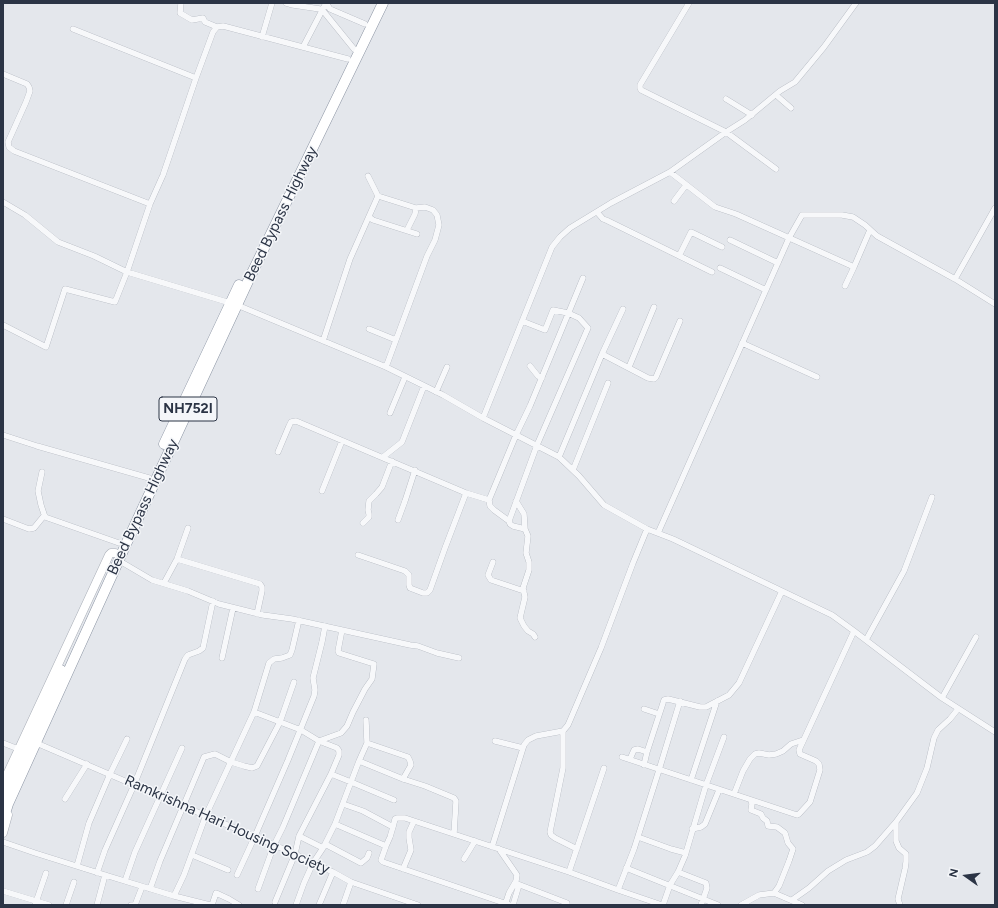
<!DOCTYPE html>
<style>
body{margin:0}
#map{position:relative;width:998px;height:908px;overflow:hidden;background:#e4e7ec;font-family:Figtree,sans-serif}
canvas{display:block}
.frame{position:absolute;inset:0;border:4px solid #2b3445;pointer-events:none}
.north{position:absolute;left:946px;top:856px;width:40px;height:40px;-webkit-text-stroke:3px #f4f6f9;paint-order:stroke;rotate:284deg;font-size:11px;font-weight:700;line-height:16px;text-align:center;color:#2b3445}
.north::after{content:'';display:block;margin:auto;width:14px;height:18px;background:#2b3445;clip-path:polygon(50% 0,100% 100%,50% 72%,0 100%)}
</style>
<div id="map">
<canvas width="998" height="908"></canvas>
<div class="frame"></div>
<div class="north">N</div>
</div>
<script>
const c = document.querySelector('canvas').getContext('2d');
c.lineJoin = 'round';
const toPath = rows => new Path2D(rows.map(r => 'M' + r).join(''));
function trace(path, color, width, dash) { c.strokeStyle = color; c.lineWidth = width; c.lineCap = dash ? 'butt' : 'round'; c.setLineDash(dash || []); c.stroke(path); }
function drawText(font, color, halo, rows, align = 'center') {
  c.font = font + ' Figtree,sans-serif'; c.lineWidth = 3; c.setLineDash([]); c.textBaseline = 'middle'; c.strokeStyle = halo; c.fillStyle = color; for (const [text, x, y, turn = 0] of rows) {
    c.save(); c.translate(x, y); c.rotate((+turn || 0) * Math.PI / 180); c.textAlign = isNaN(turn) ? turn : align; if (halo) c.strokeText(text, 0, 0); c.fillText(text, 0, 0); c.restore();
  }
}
const street = toPath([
 [181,3,180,13,192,20,203,18,205,22,217,27],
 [286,3,293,5,320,9,324,12,354,49],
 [326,3,330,9,365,24],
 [689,3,640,85,640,88,641,90,726,132,776,169],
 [73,29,196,78],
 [262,37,272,3],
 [303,47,326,3],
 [3,74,27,84,29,87,30,91,26,102,8,142,9,147,14,151,150,204],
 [776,95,791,108],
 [726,99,752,115],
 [670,172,715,207,736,214,854,267,870,230],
 [378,196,394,201,416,208,425,207,433,210,437,215,439,225,435,240,427,256,386,367],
 [674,201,686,185],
 [3,202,25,215,58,242,94,256,127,272,150,204,163,175,196,78,213,32,217,27,223,26,348,59],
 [597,212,603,219,606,220,712,272],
 [369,217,373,220,417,234],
 [407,230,415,214,416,208],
 [730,240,778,263],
 [679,256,691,232,722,247],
 [720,268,766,290],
 [955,279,995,208],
 [845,286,854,267],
 [3,325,46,347,65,289,115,302,127,272,237,305,386,367,443,395,483,418,559,457,579,476,604,505,647,529,673,539,832,615,854,631,942,698,995,732],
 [369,329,396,340],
 [323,341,350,259,378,196,368,176],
 [742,343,817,377],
 [602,354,648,378,654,379,656,377,680,321],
 [530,366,538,376,542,378],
 [629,367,654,307],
 [436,392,447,367],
 [390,413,405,377],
 [483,418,552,247,560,237,570,228,611,203,670,172,726,132,745,120,780,91,795,82,824,47,856,3],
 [3,435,37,446,149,478],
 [278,452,289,426,291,422,296,421,466,493,489,500,516,435,530,406,583,278],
 [383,457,402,442,424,386],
 [559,457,602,354,623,309],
 [573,470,608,383],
 [42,472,38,491,41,505,45,517],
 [322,491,342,441],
 [489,500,490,506,494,510,509,521,537,445,588,328,579,318,568,313,553,310,545,330,522,321],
 [516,501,524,514,525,529,528,536,526,553,529,562,529,570,523,588,525,597,520,618,524,626,528,631,533,634,535,637],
 [3,519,29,529,34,528,43,517,45,517,119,543],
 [398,520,405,501,415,470],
 [509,521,510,524,513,526,525,529],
 [363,523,369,517,369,514,368,510,369,501,376,494,382,487,392,461],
 [658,533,789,238,802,215,842,215,853,217,865,225,877,236,955,279,995,304],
 [358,555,405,571,409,575,409,585,410,588,423,593,427,593,430,590,445,548,466,493],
 [177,559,260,584,262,587,262,591,257,614],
 [118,560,152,580,188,591,219,604,263,615,292,619,410,645,418,646,437,653,459,658],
 [493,562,488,575,491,580,524,591],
 [164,583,177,559,188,528],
 [866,640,904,571,932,497],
 [222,658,233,608],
 [942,698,976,637],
 [644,709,659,714],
 [254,712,301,730,319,741,337,748,339,751,339,755,331,774,299,836,295,854,275,902],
 [563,731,563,768,550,832,551,835,555,838,577,849],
 [495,741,523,748],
 [34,742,295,854,313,863,333,872,351,882,418,905],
 [3,743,21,750],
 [367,743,408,757,410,761,411,765,403,779],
 [647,752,664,700,668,699,700,707,706,707,729,695,739,683,782,591],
 [622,757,797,815,799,814,810,802,820,770,819,764,816,761,800,754,799,750,854,631],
 [630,759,634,750,638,749,647,752,644,765],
 [359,761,403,779,425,786,454,798,456,801,454,834],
 [331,774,351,782,394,800],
 [691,780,717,701],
 [734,794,743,771,750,759,755,754,759,753,769,755,776,754,783,751,791,744,803,740],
 [65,799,87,764],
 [751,800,752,804,751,810,761,814,763,818,767,821,768,826,777,827,785,833,788,843,793,849,789,861,779,886,774,893],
 [343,804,363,811,393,827,395,819,397,818,405,818,569,872,618,890,634,849,659,770,680,701],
 [335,824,386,846,381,860,383,862,510,905],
 [692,829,701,827,705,824,719,790],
 [299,836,323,848],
 [638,837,671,849,686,853],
 [3,842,35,853,105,875,174,896,210,905],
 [325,844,361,863,367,858,369,853],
 [386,846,390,837,393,827],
 [492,847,524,745,528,740,536,736,563,731,568,725,601,648,633,563,647,529],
 [499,849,517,875,516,881,509,893,505,905],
 [192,855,228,870],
 [464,859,475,841],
 [77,866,89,823,110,774,127,739],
 [626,868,718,905],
 [403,869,411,850,409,838,409,832,414,821],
 [569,872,604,768],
 [678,872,706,883,707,888,701,905],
 [97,873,105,850,134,785,185,659,188,655,199,651,203,648,213,601],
 [237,875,255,836,288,760,314,696,315,690,313,678,322,642,325,626],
 [125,881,135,852,182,748],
 [515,883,567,903,567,905],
 [150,889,160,861,204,757,215,754,231,762,244,766,252,768,257,766,280,722,294,682],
 [258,889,274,845,283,827,319,741,341,733,347,726,353,712,365,689,372,679,374,664,339,653,338,651,342,630],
 [618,890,662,905],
 [3,891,49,905],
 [174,896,184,875,206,815,254,712,269,663,274,659,282,658,290,655,292,650,299,620],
 [792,900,809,888,828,871,846,860,867,852,875,846,896,822],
 [35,905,46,873],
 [66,905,74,882],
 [97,905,105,875],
 [131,905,135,905,142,887],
 [212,905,216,893,229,899,239,905],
 [296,905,304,883,313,863,323,848,335,824,359,761,367,743,366,720],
 [319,905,333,872],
 [343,905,351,882],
 [513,905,519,885],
 [663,905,670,885,678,872,685,856,706,785,724,737],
 [741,905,759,895,774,893,802,905],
 [900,905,898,899,905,869,906,862,906,854,899,848,896,841,896,822,917,793,927,768,934,738,938,730,950,719,958,709]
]);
const secondary = toPath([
 [3,783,109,555,111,553,115,553],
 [3,833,8,815]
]);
const highway = toPath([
 [164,444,239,285],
 [3,799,10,781,61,670],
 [3,820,8,804,127,542,250,277,383,3]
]);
const shields = [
 [188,409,58]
];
const shieldNames = [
 ["NH752I",188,409]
];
const streetNames = [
 ["Beed Bypass Highway",281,214,-64],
 ["Beed Bypass Highway",143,507,-65],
 ["Ramkrishna Hari Housing Society",227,825,24]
];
trace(street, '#a9aeb7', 6);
trace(secondary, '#a9aeb7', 9);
trace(highway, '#8b94a3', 11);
trace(street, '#f7f8fa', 5.5);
trace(secondary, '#fff', 8);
trace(highway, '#fff', 10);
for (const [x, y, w] of shields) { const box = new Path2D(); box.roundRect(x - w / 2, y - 12, w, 24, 3); c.fillStyle = '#f4f6f9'; c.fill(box); trace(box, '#2b3445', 1); }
drawText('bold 14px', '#2b3445', null, shieldNames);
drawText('15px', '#2b3445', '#f4f6f9', streetNames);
</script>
